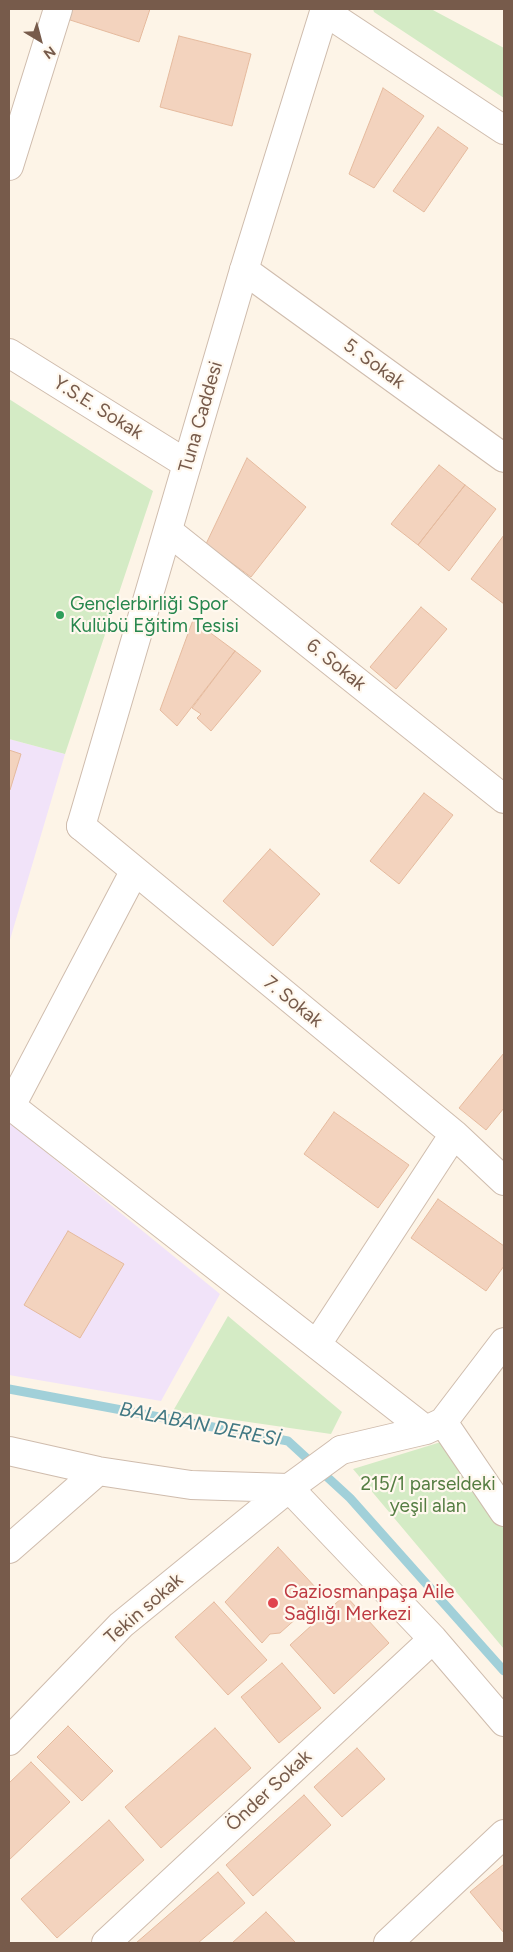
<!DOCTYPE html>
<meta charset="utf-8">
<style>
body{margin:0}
#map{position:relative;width:513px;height:1952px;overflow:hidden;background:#fdf4e7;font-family:Figtree,sans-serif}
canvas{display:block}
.frame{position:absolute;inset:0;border:10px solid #775b4b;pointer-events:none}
.north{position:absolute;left:15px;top:15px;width:50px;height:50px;-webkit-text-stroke:4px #fff8ee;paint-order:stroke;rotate:143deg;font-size:14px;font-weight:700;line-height:20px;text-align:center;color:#775b4b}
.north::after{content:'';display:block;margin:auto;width:18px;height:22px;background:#775b4b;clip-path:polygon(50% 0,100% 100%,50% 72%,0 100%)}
</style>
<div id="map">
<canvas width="513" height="1952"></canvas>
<div class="frame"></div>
<div class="north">N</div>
</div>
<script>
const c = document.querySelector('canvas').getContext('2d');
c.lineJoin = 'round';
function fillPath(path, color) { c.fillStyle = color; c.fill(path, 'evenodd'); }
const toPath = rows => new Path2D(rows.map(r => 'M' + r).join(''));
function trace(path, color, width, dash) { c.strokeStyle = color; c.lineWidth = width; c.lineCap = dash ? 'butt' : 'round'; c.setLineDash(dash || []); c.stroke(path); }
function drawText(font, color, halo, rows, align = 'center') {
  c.font = font + ' Figtree,sans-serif'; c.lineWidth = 4.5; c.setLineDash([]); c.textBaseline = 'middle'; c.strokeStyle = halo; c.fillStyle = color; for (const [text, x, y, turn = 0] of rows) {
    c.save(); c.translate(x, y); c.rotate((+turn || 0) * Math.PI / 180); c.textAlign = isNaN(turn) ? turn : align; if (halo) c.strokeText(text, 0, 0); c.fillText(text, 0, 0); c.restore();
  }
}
const education = toPath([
 [9,739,65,754,9,943],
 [9,1122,220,1294,161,1401,9,1375]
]);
const green = toPath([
 [373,9,431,9,504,48,504,98,374,12],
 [9,399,153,491,65,754,9,739],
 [228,1316,342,1412,331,1434,173,1411],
 [441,1442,504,1529,504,1649,353,1469]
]);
const stream = toPath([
 [9,1389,288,1441,350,1498,504,1671]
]);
const building = toPath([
 [71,9,150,9,139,42,67,19,71,9],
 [179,36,251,54,232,126,160,107,179,36],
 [383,88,424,116,374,188,349,174,383,88],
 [438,127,468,148,424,212,393,191,438,127],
 [247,458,306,507,251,577,206,544,247,458],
 [439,465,465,485,418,545,391,524,439,465],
 [465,485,496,509,449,571,418,545,465,485],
 [504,535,504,604,471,579,504,535],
 [421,607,447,629,396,689,370,667,421,607],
 [193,620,235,651,177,726,160,710,193,620],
 [235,651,261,671,211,731,197,718,201,714,192,708,235,651],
 [9,750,21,754,10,790,9,790,9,750],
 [424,793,453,815,399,884,370,861,424,793],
 [270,849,320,894,273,946,223,901,270,849],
 [504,1053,504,1108,486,1130,459,1108,504,1053],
 [334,1112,409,1165,378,1208,304,1154,334,1112],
 [438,1199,504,1246,504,1266,486,1291,411,1238,438,1199],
 [68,1231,124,1264,80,1338,24,1305,68,1231],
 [278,1547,317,1589,307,1600,308,1608,280,1633,270,1634,262,1643,225,1602,278,1547],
 [345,1595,389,1643,334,1694,290,1645,345,1595],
 [214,1602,267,1660,228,1695,175,1637,214,1602],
 [282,1663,321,1708,279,1743,241,1697,282,1663],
 [68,1726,113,1771,82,1801,37,1757,68,1726],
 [215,1728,251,1768,161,1848,125,1807,215,1728],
 [357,1748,385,1779,342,1817,314,1787,357,1748],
 [31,1762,70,1802,9,1860,9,1783,31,1762],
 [304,1795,331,1825,253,1896,226,1865,304,1795],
 [109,1820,144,1860,57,1938,21,1899,109,1820],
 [504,1864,504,1933,470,1892,504,1864],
 [218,1872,245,1903,198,1943,136,1943,218,1872],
 [266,1912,296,1943,232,1943,266,1912]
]);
const minor = toPath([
 [324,11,504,130],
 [9,166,58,9],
 [244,270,504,458],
 [9,353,187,464],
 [168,531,504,799],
 [81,826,454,1134,504,1181],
 [134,872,11,1106,426,1430],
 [317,1344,454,1134],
 [443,1422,504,1342],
 [341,1450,426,1430,443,1422,504,1512],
 [9,1451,98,1471,191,1485,289,1488,433,1639,504,1722],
 [9,1549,98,1471],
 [9,1741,121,1625,289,1488],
 [106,1943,433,1639],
 [388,1943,504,1834]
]);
const tertiary = toPath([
 [81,826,244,270,325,9],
 [289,1488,341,1450]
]);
const markers = [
 [60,615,5,"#2e9e5b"],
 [273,1603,6,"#e0444e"]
];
const streetNames = [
 ["5. Sokak",374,364,36],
 ["Y.S.E. Sokak",98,408,32],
 ["Tuna Caddesi",201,417,-74],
 ["6. Sokak",336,665,39],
 ["7. Sokak",293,1002,39],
 ["Tekin sokak",144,1609,-41],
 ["Önder Sokak",269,1791,-43]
];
const leisureNames = [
 ["Gençlerbirliği Spor",70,604],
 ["Kulübü Eğitim Tesisi",70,626]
];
const parkNames = [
 ["215/1 parseldeki",428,1484],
 ["yeşil alan",428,1506]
];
const healthNames = [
 ["Gaziosmanpaşa Aile",284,1592],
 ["Sağlığı Merkezi",284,1614]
];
const waterNames = [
 ["BALABAN DERESİ",200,1425,11]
];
fillPath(education, '#f1e3f9');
fillPath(green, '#d4ebc5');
trace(stream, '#a1d0d9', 9);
fillPath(building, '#f3d3be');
trace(building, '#e5ba9e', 1);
trace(minor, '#cfbcad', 30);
trace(tertiary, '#cfbcad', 30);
trace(minor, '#fff', 28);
trace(tertiary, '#fff', 28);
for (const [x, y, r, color] of markers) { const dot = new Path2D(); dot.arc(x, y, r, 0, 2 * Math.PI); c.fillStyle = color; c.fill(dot); trace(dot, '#fff8ee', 2); }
drawText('19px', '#775b4b', '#fff8ee', streetNames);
drawText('19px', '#27864d', '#fff8ee', leisureNames, 'left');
drawText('19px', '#547d42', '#fff8ee', parkNames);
drawText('19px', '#be3a42', '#fff8ee', healthNames, 'left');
drawText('italic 20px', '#417883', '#fff8ee', waterNames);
</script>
